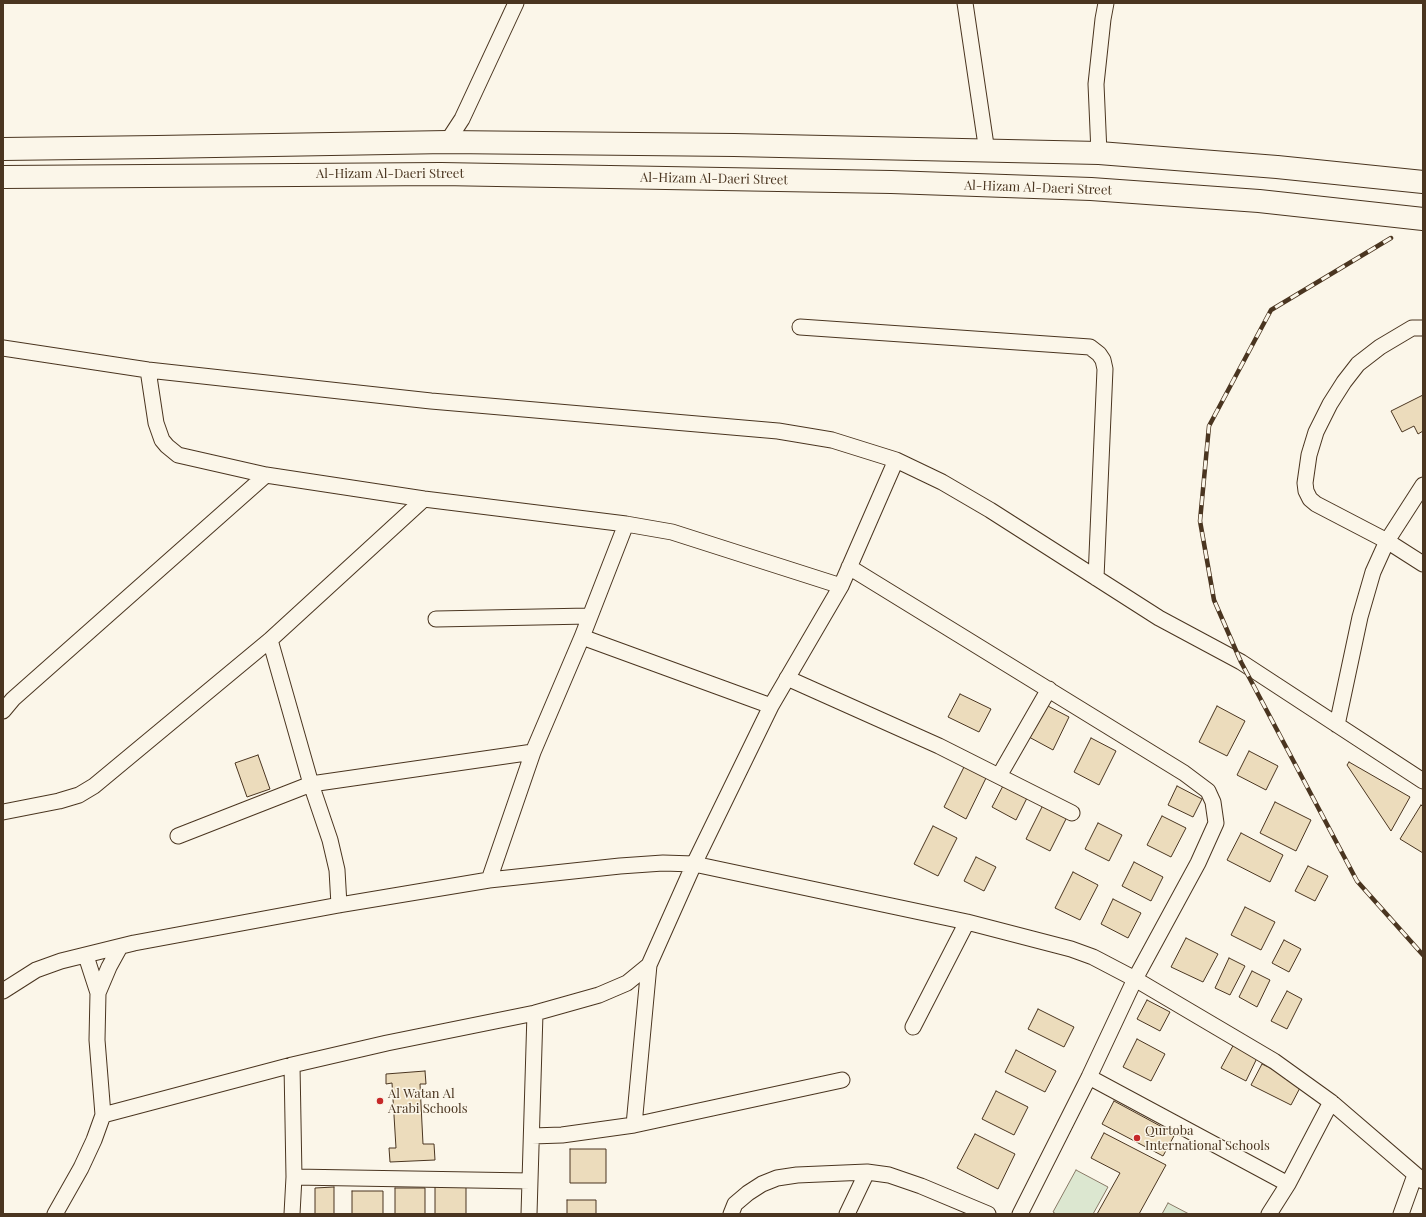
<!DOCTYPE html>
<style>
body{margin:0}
#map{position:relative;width:1426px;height:1217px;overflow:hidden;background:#fbf6e9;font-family:"Playfair Display",serif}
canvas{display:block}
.frame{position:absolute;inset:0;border:4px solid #4a3520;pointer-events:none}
</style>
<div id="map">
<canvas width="1426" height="1217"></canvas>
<div class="frame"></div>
</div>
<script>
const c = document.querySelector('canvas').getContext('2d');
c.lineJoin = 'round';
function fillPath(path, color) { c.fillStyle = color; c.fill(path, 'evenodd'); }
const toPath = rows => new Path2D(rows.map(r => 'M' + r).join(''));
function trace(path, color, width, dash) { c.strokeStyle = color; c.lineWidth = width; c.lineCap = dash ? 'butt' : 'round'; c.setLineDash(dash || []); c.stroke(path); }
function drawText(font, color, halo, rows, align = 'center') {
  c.font = font + ' "Playfair Display",serif'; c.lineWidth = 3; c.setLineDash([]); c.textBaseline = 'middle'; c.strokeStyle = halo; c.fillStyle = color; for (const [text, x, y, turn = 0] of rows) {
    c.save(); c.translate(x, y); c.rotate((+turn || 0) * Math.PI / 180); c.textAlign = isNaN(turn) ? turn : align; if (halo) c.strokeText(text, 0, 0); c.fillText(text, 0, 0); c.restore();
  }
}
const green = toPath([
 [1076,1170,1108,1187,1093,1214,1056,1214,1053,1212,1076,1170],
 [1168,1203,1189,1214,1162,1214,1168,1203]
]);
const building = toPath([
 [1423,395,1423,431,1418,434,1414,426,1402,432,1391,411,1423,395],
 [960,694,991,709,979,732,948,717,960,694],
 [1046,705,1069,717,1053,750,1029,737,1046,705],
 [1217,706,1245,721,1227,756,1199,742,1217,706],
 [1091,738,1116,751,1099,785,1074,772,1091,738],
 [1249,751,1278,766,1266,790,1237,775,1249,751],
 [258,755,270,789,247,797,235,763,258,755],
 [1349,762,1410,797,1391,831,1347,765,1349,762],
 [965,765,987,776,966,819,944,807,965,765],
 [1004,784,1028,796,1016,820,992,807,1004,784],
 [1177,786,1202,799,1193,817,1168,805,1177,786],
 [1275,802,1311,820,1296,851,1260,833,1275,802],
 [1044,803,1068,815,1050,851,1026,839,1044,803],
 [1421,805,1423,807,1423,853,1400,839,1421,805],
 [1162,816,1186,828,1171,857,1147,845,1162,816],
 [1098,823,1122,835,1109,861,1085,849,1098,823],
 [933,826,957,838,938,876,914,864,933,826],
 [1241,833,1283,855,1270,882,1227,860,1241,833],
 [976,857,996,867,984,891,964,881,976,857],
 [1134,862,1163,877,1151,901,1122,886,1134,862],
 [1308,866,1328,876,1315,901,1295,891,1308,866],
 [1073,872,1098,885,1080,920,1055,908,1073,872],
 [1113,899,1141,913,1128,938,1101,924,1113,899],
 [1245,907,1275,922,1261,950,1231,935,1245,907],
 [1186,938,1218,954,1203,982,1171,967,1186,938],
 [1284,940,1301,949,1289,972,1272,963,1284,940],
 [1229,958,1245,966,1230,995,1215,988,1229,958],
 [1252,971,1270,980,1257,1007,1239,997,1252,971],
 [1287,991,1302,999,1287,1029,1271,1021,1287,991],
 [1147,1000,1170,1012,1160,1031,1137,1019,1147,1000],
 [1038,1009,1074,1027,1064,1047,1028,1029,1038,1009],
 [1137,1039,1165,1054,1151,1081,1123,1067,1137,1039],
 [1234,1044,1258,1056,1246,1081,1221,1068,1234,1044],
 [1016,1050,1056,1071,1045,1092,1005,1072,1016,1050],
 [1262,1064,1302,1084,1291,1105,1251,1085,1262,1064],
 [425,1071,426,1084,420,1084,423,1144,434,1144,435,1160,390,1162,389,1148,396,1148,392,1083,386,1084,386,1074,425,1071],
 [996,1091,1028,1107,1014,1135,982,1119,996,1091],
 [1114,1101,1175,1134,1163,1156,1102,1124,1114,1101],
 [1104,1133,1166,1165,1139,1214,1097,1214,1120,1173,1091,1158,1104,1133],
 [975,1134,1015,1154,998,1189,957,1168,975,1134],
 [570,1149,606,1149,606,1183,570,1183,570,1149],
 [466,1183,466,1214,435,1214,435,1184,466,1183],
 [334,1187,334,1214,315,1214,315,1188,334,1187],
 [395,1188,425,1188,425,1214,395,1214,395,1188],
 [352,1191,383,1191,383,1214,352,1214,352,1191],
 [567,1200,596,1200,596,1214,567,1214,567,1200]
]);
const minor = toPath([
 [965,3,987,152],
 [447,142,462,119,516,3],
 [1099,153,1096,84,1103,19,1106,3],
 [800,327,1090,347,1099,354,1103,360,1105,369,1096,578],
 [1423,328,1412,328,1380,347,1358,364,1344,382,1330,404,1316,432,1309,455,1305,483,1306,491,1310,499,1316,504,1387,541,1423,564],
 [3,348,148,370,431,401,778,431,832,440,896,460,942,482,990,510,1159,618,1241,662,1423,781],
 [148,370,156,423,162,440,167,446,178,455,266,475,424,499,626,524,672,532,841,586],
 [849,567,1184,773,1208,791,1213,802,1216,823,1198,863,1135,979,1089,1077,1020,1214],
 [436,619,589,616],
 [582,637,771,706],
 [270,640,311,784,330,840,337,870,339,905],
 [787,678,939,746,1072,813],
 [3,711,13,699,266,475],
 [1337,725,1360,617,1373,572,1387,541,1423,485],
 [999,776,1049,689],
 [3,812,59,801,79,795,94,786,270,640,424,499],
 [178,836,311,784,533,752],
 [489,880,533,752,582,637,626,524],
 [3,991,36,970,61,961,134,943,339,905,489,880,620,866,663,863,694,864,967,922,1071,949,1093,957,1135,979,1274,1061,1331,1102,1423,1181],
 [98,993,109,967,120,947],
 [913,1027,967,922],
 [292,1065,294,1177,292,1214],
 [1089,1077,1288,1184],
 [103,1115,292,1065,387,1043,535,1013,599,995,627,983,649,965],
 [634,1125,649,965,694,864,771,706,841,586,896,460],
 [532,1136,562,1135,634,1125,842,1080],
 [294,1177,530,1181],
 [55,1214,81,1168,94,1140,103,1115,97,1040,98,993,86,956],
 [529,1214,535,1013],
 [731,1214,735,1204,748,1193,762,1184,777,1178,797,1175,867,1172,889,1175,921,1186,988,1214],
 [847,1214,867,1172],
 [1269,1214,1288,1184,1331,1102],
 [1401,1214,1415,1175]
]);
const highway = toPath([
 [3,149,157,147,447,142,734,145,1099,153,1277,167,1423,182],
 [3,177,441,174,891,182,1091,189,1259,201,1423,219]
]);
const rail = toPath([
 [1391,238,1271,310,1209,426,1200,521,1214,600,1241,662,1357,881,1423,955]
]);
const markers = [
 [380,1101,4,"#c62828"],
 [1137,1138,4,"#c62828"]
];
const streetNames = [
 ["Al-Hizam Al-Daeri Street",390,174],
 ["Al-Hizam Al-Daeri Street",714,179,1],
 ["Al-Hizam Al-Daeri Street",1038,188,2]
];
const poiNames = [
 ["Al Watan Al",388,1094],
 ["Arabi Schools",388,1109],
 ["Qurtoba",1145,1131],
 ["International Schools",1145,1146]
];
fillPath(green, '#dce7d0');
trace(green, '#887966', 1);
fillPath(building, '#ecdcbc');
trace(building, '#4a3520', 1);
trace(minor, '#4a3520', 17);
trace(highway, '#4a3520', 24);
trace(minor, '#fbf6e9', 15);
trace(highway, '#fbf6e9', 22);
trace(rail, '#4a3520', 4.5);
trace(rail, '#fbf6e9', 3, [9]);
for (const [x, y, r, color] of markers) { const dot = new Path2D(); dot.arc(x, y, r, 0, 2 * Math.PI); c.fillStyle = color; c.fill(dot); trace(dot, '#fbf6e9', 1.5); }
drawText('13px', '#4a3520', '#fbf6e9', streetNames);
drawText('13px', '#4a3520', '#fbf6e9', poiNames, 'left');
</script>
